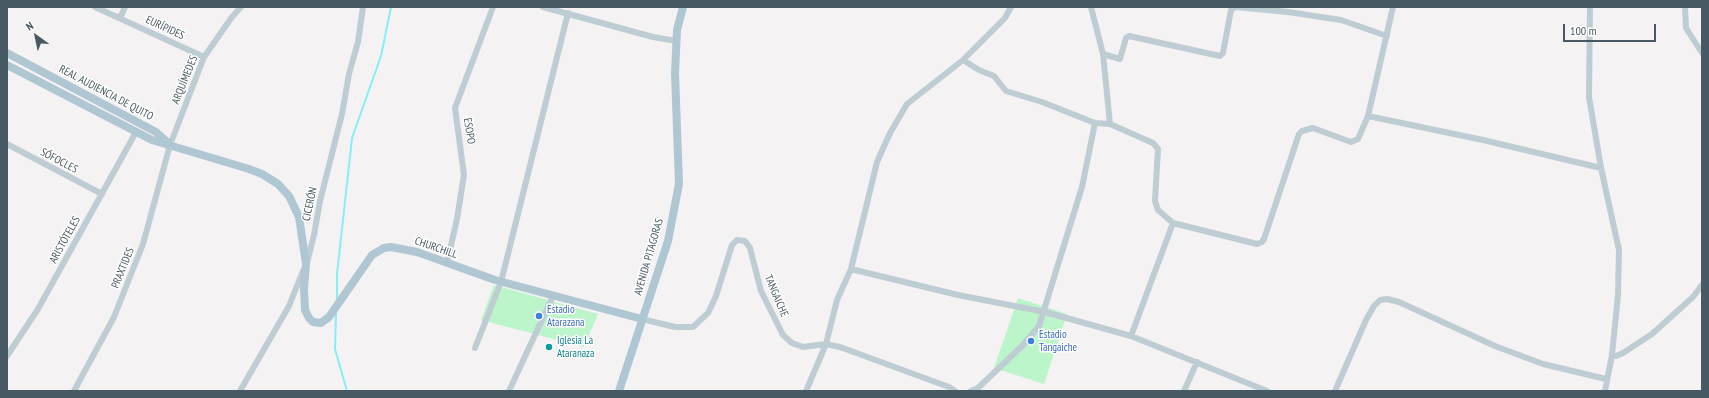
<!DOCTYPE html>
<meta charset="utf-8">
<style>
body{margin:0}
#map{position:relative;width:1709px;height:398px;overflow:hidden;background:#f4f2f2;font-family:"PT Sans Narrow",sans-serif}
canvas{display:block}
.frame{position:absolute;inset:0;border:8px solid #475962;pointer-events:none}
.north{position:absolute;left:16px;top:16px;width:40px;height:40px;-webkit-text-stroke:3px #fff;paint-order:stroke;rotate:327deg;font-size:11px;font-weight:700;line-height:16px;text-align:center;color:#475962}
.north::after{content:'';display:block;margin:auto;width:14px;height:18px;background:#475962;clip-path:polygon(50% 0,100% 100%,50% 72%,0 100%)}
.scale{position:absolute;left:1563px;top:24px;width:93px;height:18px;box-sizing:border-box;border:2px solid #475962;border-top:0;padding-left:5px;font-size:12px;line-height:14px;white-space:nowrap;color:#475962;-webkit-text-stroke:3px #fff;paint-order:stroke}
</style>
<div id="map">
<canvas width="1709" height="398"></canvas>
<div class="frame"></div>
<div class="north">N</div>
<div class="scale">100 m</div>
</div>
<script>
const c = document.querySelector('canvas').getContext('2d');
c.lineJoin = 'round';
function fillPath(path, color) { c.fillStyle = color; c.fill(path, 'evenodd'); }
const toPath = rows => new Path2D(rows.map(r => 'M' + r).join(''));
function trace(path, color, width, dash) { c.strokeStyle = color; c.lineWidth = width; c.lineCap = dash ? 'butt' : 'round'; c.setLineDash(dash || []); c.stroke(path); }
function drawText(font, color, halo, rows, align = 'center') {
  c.font = font + ' "PT Sans Narrow",sans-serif'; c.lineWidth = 3; c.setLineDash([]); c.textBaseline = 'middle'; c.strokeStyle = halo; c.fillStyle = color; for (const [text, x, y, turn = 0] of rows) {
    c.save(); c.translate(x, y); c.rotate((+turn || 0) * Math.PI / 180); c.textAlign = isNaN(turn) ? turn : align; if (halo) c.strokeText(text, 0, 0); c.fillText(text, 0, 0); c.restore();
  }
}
const green = toPath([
 [494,285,598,314,584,347,481,320],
 [1018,298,1067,314,1044,384,994,368]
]);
const stream = toPath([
 [337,301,337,274,352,138,381,56,391,7],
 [336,312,335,349,347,391]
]);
const minor = toPath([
 [95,7,204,57],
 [543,7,653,37,676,41],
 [1091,7,1103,54,1110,124,1153,143,1158,149,1155,201,1158,210,1173,223,1257,244,1262,242,1264,239,1299,134,1302,131,1313,128,1351,142,1358,139,1368,116,1393,7],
 [1590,7,1589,97,1601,168,1619,250,1618,295,1612,355,1605,391],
 [1685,7,1686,28,1702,53],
 [120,18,125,7],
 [1103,54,1120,59,1126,38,1129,36,1220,56,1223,53,1231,10,1235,7,1288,12,1341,20,1387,36],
 [963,60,979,70,994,76,1006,91,1042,102,1095,123],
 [1368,116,1483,140,1601,168],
 [7,144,102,194],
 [307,263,314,235,320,201,342,114,349,74,358,42,363,7],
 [447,263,457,219,464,175,455,108,493,7],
 [851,269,958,295,1045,312,1131,336,1267,391],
 [642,319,675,327,693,327,708,313,716,296,732,245,737,240,745,241,750,248,761,291,783,335,792,343,803,347,826,344,840,347,949,387,955,391],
 [1131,336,1173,223],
 [475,348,501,282,568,13],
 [1612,355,1616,356,1623,353,1652,334,1693,297,1702,285],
 [7,356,38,309,136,132],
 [74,391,114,317,143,244,170,145,204,57,232,17,241,7],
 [240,391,289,306,303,271],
 [509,391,553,296],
 [806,391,826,344,837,300,851,269,877,162,890,133,907,104,963,60,1005,18,1011,7],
 [971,391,978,388,1023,345,1039,326,1082,187,1095,123,1110,124],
 [1184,391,1197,362],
 [1335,391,1366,320,1374,306,1380,300,1387,299,1399,302,1495,346,1543,364,1606,379]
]);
const major = toPath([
 [7,53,156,132,168,143],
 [7,65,152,140,249,169,262,174,278,184,289,196,299,217,306,264,304,289,305,310,309,318,313,322,321,323,329,317,372,255,384,248,391,247,417,252,495,280,642,319],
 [619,391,668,241,679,184,675,73,677,30,683,7]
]);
const markers = [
 [539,316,4,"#3f7fe0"],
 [1031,341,4,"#3f7fe0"],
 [549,347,4,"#0f9aa8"]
];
const streetNames = [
 ["EURÍPIDES",165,28,25],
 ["ARQUÍMEDES",185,80,-68],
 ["REAL AUDIENCIA DE QUITO",106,93,28],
 ["ESOPO",469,131,81],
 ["SÓFOCLES",59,161,28],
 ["CICERÓN",310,204,-78],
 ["ARISTÓTELES",65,240,-61],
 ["CHURCHILL",436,248,19],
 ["AVENIDA PITAGORAS",649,257,-74],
 ["PRAXTIDES",123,268,-68],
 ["TANGAICHE",776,296,67]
];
const shopNames = [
 ["Estadio",547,310],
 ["Atarazana",547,323],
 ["Estadio",1039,335],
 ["Tangaiche",1039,348]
];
const cultureNames = [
 ["Iglesia La",557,341],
 ["Ataranaza",557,354]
];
fillPath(green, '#bdf5cb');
trace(stream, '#86eef6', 2);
trace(minor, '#beccd3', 6);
trace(major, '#afc6d3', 8);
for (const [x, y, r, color] of markers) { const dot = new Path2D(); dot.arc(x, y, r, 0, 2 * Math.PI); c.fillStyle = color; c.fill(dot); trace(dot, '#fff', 1.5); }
drawText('11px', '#475962', '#fff', streetNames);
drawText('11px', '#366cbe', '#fff', shopNames, 'left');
drawText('11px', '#0d838f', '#fff', cultureNames, 'left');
</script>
